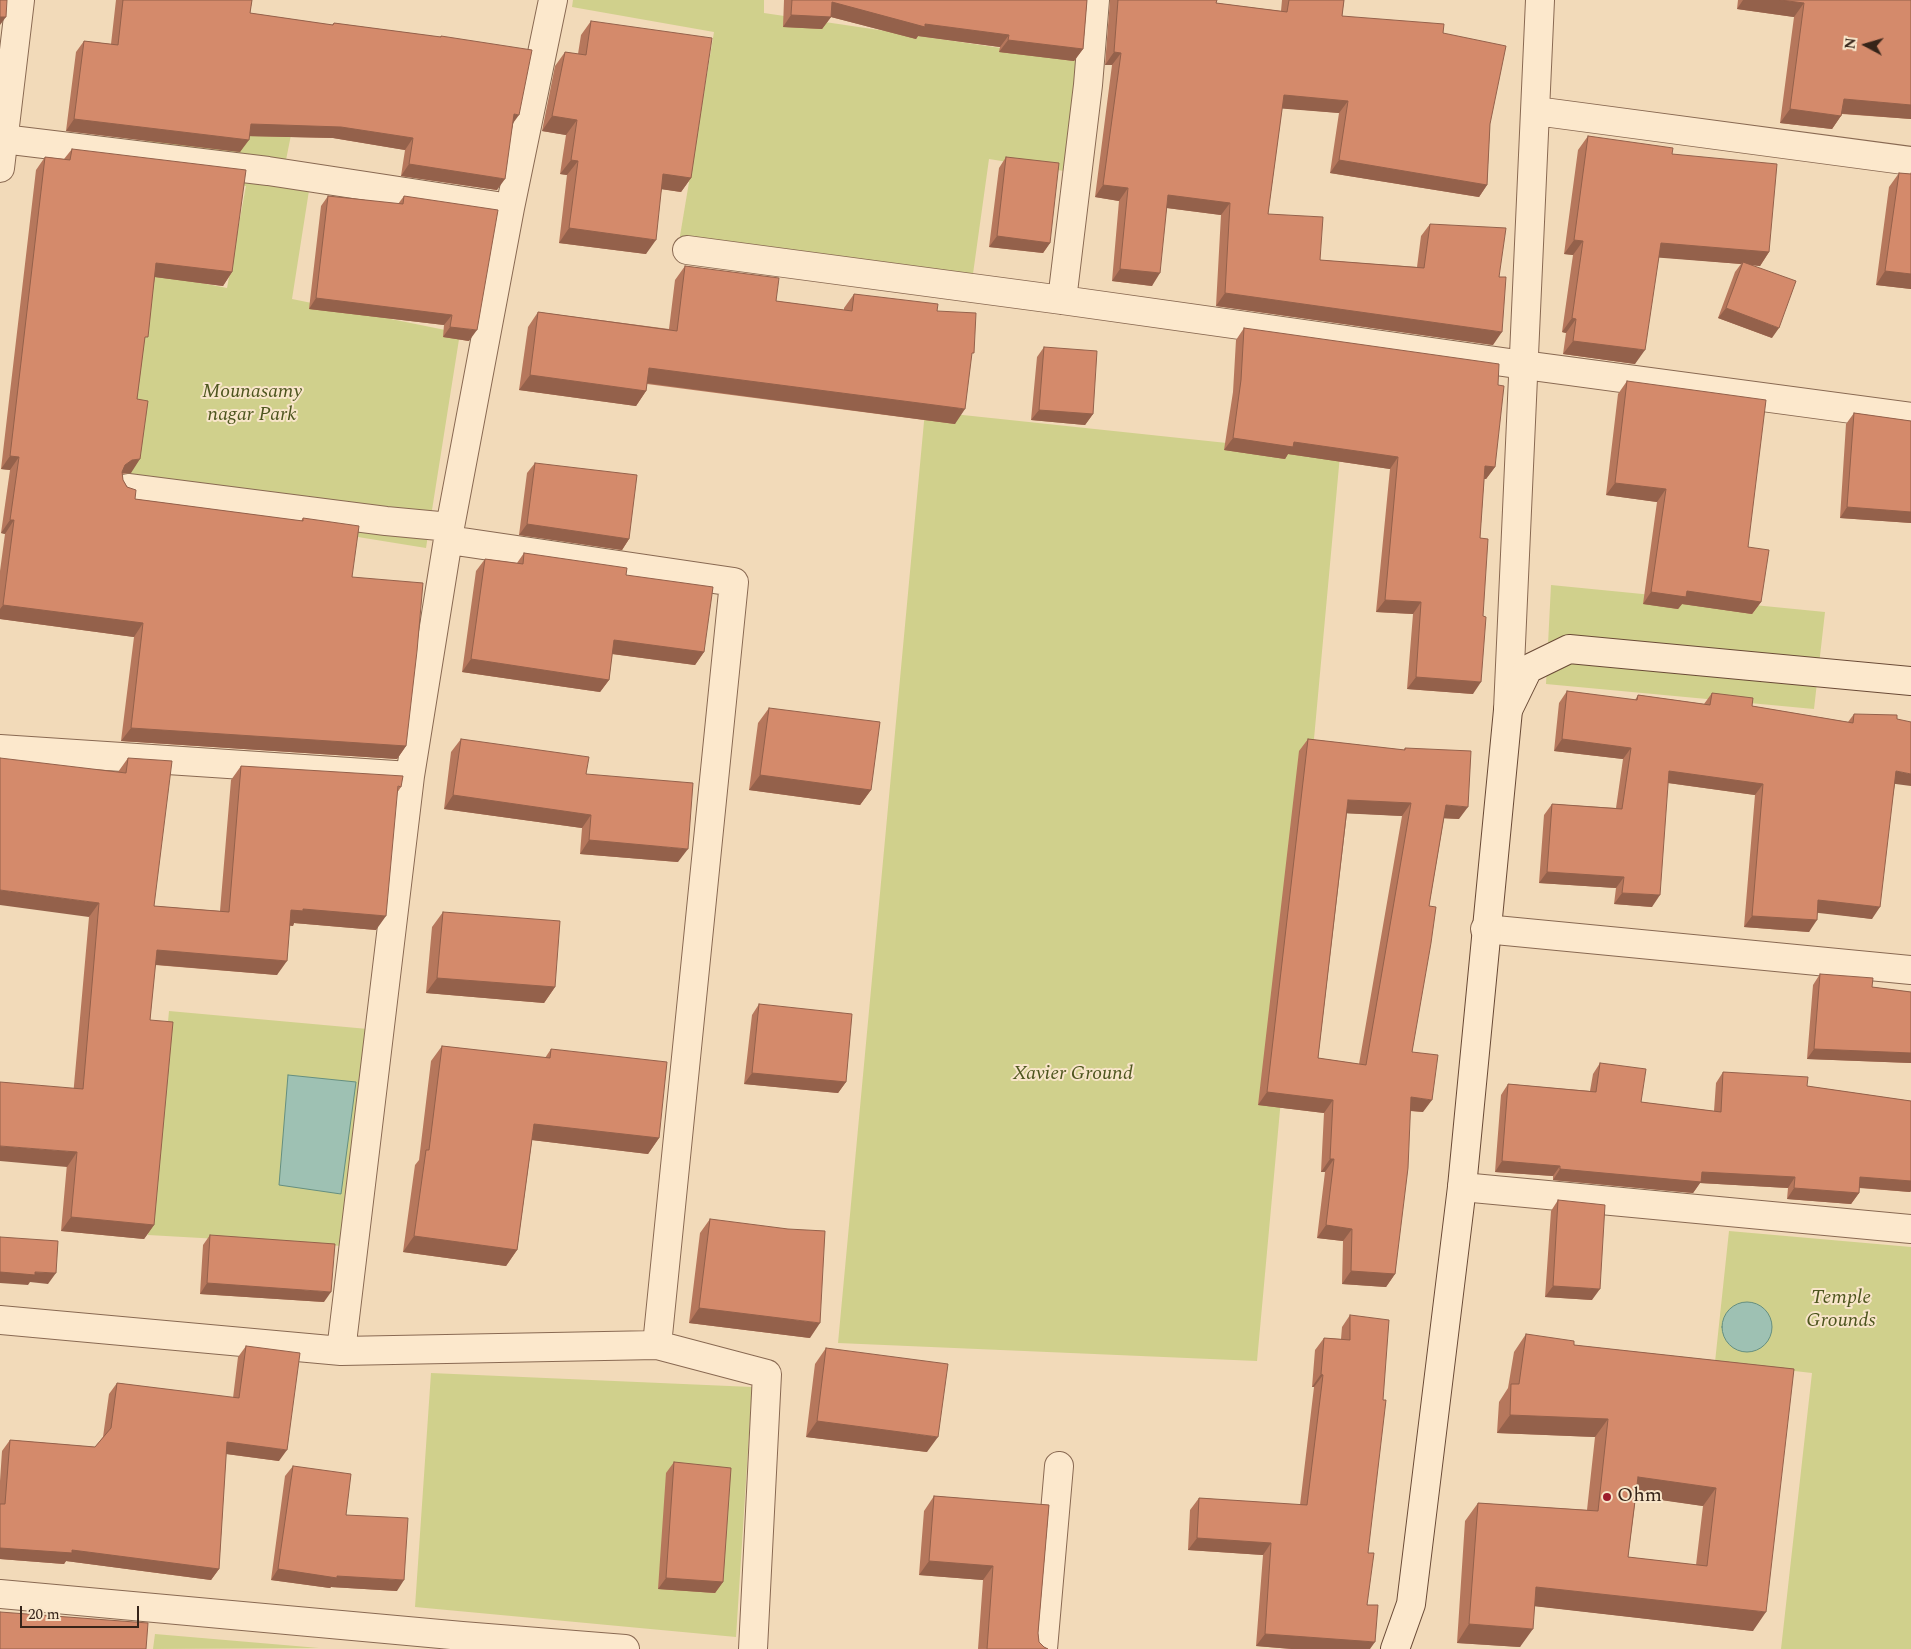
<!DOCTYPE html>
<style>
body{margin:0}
#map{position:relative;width:1911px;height:1649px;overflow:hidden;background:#f2dab9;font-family:Spectral,serif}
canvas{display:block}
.north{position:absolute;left:1841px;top:20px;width:50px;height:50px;-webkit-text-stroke:4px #f8e5c9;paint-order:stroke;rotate:276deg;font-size:14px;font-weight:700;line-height:20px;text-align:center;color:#362419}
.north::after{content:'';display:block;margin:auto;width:18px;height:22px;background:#362419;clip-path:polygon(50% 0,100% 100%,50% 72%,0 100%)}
.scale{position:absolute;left:20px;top:1606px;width:119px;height:22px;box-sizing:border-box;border:2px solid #362419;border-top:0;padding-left:6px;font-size:15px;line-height:18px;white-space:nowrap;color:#362419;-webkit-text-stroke:4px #f8e5c9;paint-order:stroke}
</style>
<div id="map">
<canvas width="1911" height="1649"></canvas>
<div class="north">N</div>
<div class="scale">20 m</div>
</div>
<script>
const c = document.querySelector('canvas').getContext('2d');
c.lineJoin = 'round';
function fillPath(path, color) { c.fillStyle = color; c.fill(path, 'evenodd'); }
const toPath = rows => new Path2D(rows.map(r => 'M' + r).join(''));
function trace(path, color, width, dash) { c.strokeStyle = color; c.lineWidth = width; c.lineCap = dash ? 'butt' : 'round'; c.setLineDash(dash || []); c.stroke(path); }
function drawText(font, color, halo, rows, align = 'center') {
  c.font = font + ' Spectral,serif'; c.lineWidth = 4; c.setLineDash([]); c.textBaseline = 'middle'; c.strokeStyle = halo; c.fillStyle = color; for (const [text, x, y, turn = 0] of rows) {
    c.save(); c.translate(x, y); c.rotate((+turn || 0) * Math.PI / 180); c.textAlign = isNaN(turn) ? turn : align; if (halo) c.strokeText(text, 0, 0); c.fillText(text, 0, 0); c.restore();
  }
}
const green = toPath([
 [573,0,764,0,764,13,1082,60,1064,171,989,159,972,281,679,242,714,32,572,7],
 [161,60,302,80,286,160,313,165,292,299,460,333,426,548,123,499,151,273,227,288,246,186,142,171],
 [925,411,1340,455,1257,1361,838,1343],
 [1551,585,1825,612,1814,709,1546,684],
 [169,1011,368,1029,343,1246,148,1235],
 [1729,1231,1911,1247,1911,1649,1781,1649,1812,1373,1715,1362],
 [431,1373,752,1387,736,1637,415,1607],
 [155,1634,319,1648,153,1649]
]);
const water = toPath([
 [288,1075,356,1082,341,1194,279,1185,288,1075],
 '1722 1327a25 25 0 1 1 50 0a25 25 0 1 1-50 0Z'
]);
const street = toPath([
 [1536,111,1911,161],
 [3,139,268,171,510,208],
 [0,168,20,0],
 [687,250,1062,300,1524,365,1911,417],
 [1062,300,1088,85,1095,0],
 [128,488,386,521,450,527],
 [449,540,734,582,657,1345],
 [1508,710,1540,0],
 [0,749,410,776],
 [1485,929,1911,970],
 [1462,1187,1911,1229],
 [0,1320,341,1351,657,1345,767,1374,753,1649],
 [341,1351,410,776,450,527,510,208,553,0],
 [0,1594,462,1636,625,1649],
 [1043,1649,1059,1466]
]);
const secondary = toPath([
 [1395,1649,1411,1604,1462,1187,1508,710,1528,669,1569,649,1911,681]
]);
const wall = toPath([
 [116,0,252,0,250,13,332,25,334,23,440,37,441,36,513,123,497,190,401,176,405,150,333,138,249,136,240,152,66,131,76,52,84,41,111,44],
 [784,0,1087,0,1083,49,1074,61,999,52,1000,47,918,36,916,39,831,17,822,29,783,27],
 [1110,0,1217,0,1216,3,1281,11,1282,0,1344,0,1342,16,1443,33,1490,124,1487,185,1479,197,1330,173,1339,113,1282,108,1268,214,1320,260,1417,267,1421,236,1430,224,1499,277,1493,345,1216,306,1221,215,1167,208,1152,286,1112,281,1119,201,1095,197,1112,65,1105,65],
 [1738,0,1911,0,1911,119,1842,114,1832,129,1780,123,1794,17,1737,9],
 [591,21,691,178,681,192,662,189,646,254,559,243,567,175,560,174,566,135,542,131,555,66,565,52,578,54,581,35],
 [1588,136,1672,154,1769,252,1760,266,1752,265,1772,338,1718,318,1735,272,1741,264,1659,257,1635,364,1563,354,1566,333,1562,332,1573,255,1564,254,1578,150],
 [72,149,232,272,223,286,155,277,144,343,137,399,131,473,122,474,123,480,135,499,301,521,303,518,352,577,406,746,397,759,121,741,134,637,0,619,0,571,5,534,1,533,10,470,1,469,36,170,45,157,64,159],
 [1006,157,1050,243,1043,253,989,247,999,168],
 [1911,172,1911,289,1876,285,1889,187,1899,173,1910,174],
 [328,196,398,204,404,196,469,341,443,337,444,325,309,309,321,206],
 [685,266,776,301,844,310,844,308,854,294,937,311,971,357,955,424,647,384,646,391,636,406,519,390,528,327,538,312,669,329,675,280],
 [1244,328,1498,385,1495,467,1486,479,1484,479,1480,538,1473,694,1407,689,1413,614,1376,612,1390,469,1288,454,1285,459,1224,450,1233,392,1236,340],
 [1044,347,1093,414,1085,425,1031,420,1037,357],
 [1627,381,1748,547,1761,602,1752,614,1682,604,1678,609,1643,604,1657,502,1606,495,1618,394],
 [1854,413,1911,421,1911,523,1840,518,1846,424],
 [535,463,629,539,622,550,519,535,527,473],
 [524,553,626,575,704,652,695,665,612,654,609,680,600,692,462,672,476,571,485,559,517,563],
 [1567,691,1635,700,1638,695,1704,704,1712,693,1752,706,1848,722,1854,714,1895,784,1872,919,1818,912,1809,932,1744,927,1755,795,1668,783,1652,907,1614,904,1616,888,1539,883,1544,815,1552,804,1616,808,1623,759,1554,751,1559,703],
 [769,708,871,790,860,805,749,790,758,723],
 [461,739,586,774,678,862,580,854,582,828,444,809,451,752],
 [1308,739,1404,750,1405,748,1459,819,1444,818,1429,906,1412,1052,1423,1112,1410,1111,1395,1274,1386,1287,1342,1284,1343,1241,1317,1238,1325,1172,1321,1172,1324,1113,1258,1105,1299,751],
 [1347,813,1402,816,1359,1064,1318,1058],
 [128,758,154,906,220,911,231,780,241,766,401,787,397,793,376,930,294,923,293,926,290,925,277,975,155,965,150,1020,154,1225,144,1239,61,1231,89,917,118,772],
 [443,912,555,987,544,1003,426,993,432,927],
 [1820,974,1872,987,1911,992,1911,1063,1807,1059,1813,985],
 [759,1004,846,1082,838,1093,744,1084,752,1015],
 [442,1046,545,1058,551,1049,659,1138,648,1154,532,1140,517,1250,506,1266,403,1252,415,1165,419,1160,431,1061],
 [1600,1063,1641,1102,1714,1111,1716,1083,1723,1072,1807,1086,1911,1101,1911,1191,1910,1192,1859,1188,1859,1193,1851,1204,1787,1199,1788,1188,1700,1183,1693,1193,1553,1180,1553,1176,1495,1172,1501,1095,1508,1084,1590,1091,1593,1074],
 [1558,1200,1592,1300,1545,1297,1551,1211],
 [710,1219,810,1338,689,1323,700,1233],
 [210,1235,324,1302,200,1294,203,1245],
 [1350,1315,1368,1553,1367,1605,1370,1649,1292,1649,1256,1646,1263,1555,1188,1550,1190,1510,1199,1498,1300,1505,1314,1387,1312,1387,1315,1350,1324,1338,1341,1339,1342,1327],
 [1526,1334,1574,1345,1794,1369,1753,1631,1535,1606,1520,1647,1457,1643,1465,1521,1478,1503,1587,1510,1595,1437,1497,1433,1499,1402,1508,1388,1514,1352],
 [1636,1496,1703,1506,1696,1565,1628,1557],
 [246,1346,279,1461,226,1454,219,1569,211,1580,66,1561,64,1564,0,1559,0,1481,2,1451,10,1440,95,1447,103,1437,109,1394,117,1383,233,1398,238,1357],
 [826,1348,927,1452,806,1437,815,1364],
 [674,1462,723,1582,715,1593,658,1589,666,1473],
 [293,1466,346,1515,397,1591,331,1587,330,1588,271,1580,285,1476],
 [934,1496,1049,1505,1038,1633,1039,1642,1044,1647,1048,1649,978,1649,983,1580,919,1575,924,1511]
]);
const shadedWall = toPath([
 [1743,0,1780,0,1804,3,1794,17,1737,9],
 [832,2,925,24,1009,35,1000,47,918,36,916,39,831,17,822,29,783,27,791,15],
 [0,17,6,17,0,25],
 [1008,40,1083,49,1074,61,999,52],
 [1114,52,1121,53,1112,65,1105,65],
 [1284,95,1348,101,1339,113,1275,108],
 [1844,99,1911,105,1911,119,1834,113],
 [1790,109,1841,116,1832,129,1780,123],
 [514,114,519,115,511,126],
 [552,116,577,120,566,135,542,131],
 [74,119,249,140,240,152,66,131],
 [251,124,341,127,413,138,405,150,333,138,243,136],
 [571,160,578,161,567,175,560,174],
 [1339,160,1487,185,1479,197,1330,173],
 [409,164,505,179,497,190,401,176],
 [663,174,691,178,681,192,653,188],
 [1103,185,1128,188,1119,201,1095,197],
 [1168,195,1230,203,1221,215,1159,207],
 [569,228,656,240,646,254,559,243],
 [997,236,1050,243,1043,253,989,247],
 [1574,240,1583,241,1573,255,1564,254],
 [1661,243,1769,252,1760,266,1742,264,1743,262,1741,264,1651,257],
 [156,263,232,272,223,286,147,276],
 [1120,269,1160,273,1152,286,1112,281],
 [1885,271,1911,274,1911,289,1876,285],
 [1225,293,1502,332,1493,345,1216,306],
 [316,298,452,315,444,325,309,309],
 [1726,308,1779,328,1772,338,1718,318],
 [1572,318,1576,319,1566,333,1562,332],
 [450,327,477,330,469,341,443,337],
 [1573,341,1645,350,1635,364,1563,354],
 [649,368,965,409,955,424,639,382],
 [530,375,646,391,636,406,519,390],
 [1039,410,1093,414,1085,425,1031,420],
 [1233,438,1294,442,1398,457,1390,469,1288,454,1285,459,1224,450],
 [10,456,19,457,10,470,1,469],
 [140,459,131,473,122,473,116,478,125,465,132,460],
 [1485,466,1495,467,1486,479,1477,478],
 [1615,483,1666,489,1657,502,1606,495],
 [1847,507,1911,512,1911,523,1840,518],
 [10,520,14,520,5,534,1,533],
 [527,524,629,539,622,550,519,535],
 [1687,591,1761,602,1752,614,1682,604,1678,609,1643,604,1651,592],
 [1385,600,1421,602,1413,614,1376,612],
 [3,605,143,623,134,637,0,619,0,609],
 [614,640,704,652,695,665,605,653],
 [471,659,609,680,600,692,462,672],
 [1416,677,1481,682,1473,694,1407,689],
 [131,728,406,746,397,759,121,741],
 [1562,739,1631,748,1623,759,1554,751],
 [1669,771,1763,784,1755,795,1661,782],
 [1896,771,1911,774,1911,786,1888,783],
 [760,775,871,790,860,805,749,790],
 [453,795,591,815,582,828,444,809],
 [1348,800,1411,803,1402,816,1339,813],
 [1446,805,1468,807,1459,819,1438,818],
 [589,840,688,849,678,862,580,854],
 [1547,872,1624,877,1616,888,1539,883],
 [0,890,99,903,89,917,0,905],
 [1622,893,1660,895,1652,907,1614,904],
 [1818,900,1880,907,1872,919,1810,912],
 [303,909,386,916,376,930,294,923,293,926,281,925,291,910],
 [1752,916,1817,920,1809,932,1744,927],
 [157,950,287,961,277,975,147,964],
 [437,978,555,987,544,1003,426,993],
 [1814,1049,1911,1053,1911,1063,1807,1059],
 [752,1073,846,1082,838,1093,744,1084],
 [1267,1092,1333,1100,1324,1113,1258,1105],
 [1411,1097,1432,1100,1423,1112,1402,1110],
 [534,1124,659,1138,648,1154,523,1139],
 [0,1146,77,1152,67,1167,0,1161],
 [1330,1159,1334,1159,1325,1172,1321,1172],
 [1502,1161,1560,1166,1553,1176,1495,1172],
 [1560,1169,1702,1172,1795,1177,1788,1188,1700,1183,1693,1193,1553,1180],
 [1860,1177,1911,1181,1911,1191,1910,1192,1852,1187],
 [1794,1188,1859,1193,1851,1204,1787,1199],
 [71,1217,154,1225,144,1239,61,1231],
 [1326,1225,1352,1229,1343,1241,1317,1238],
 [414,1236,517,1250,506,1266,403,1252],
 [1351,1271,1395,1274,1386,1287,1342,1284],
 [0,1272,35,1272,56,1273,48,1284,30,1282,28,1285,0,1283],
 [207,1283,331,1292,324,1302,200,1294],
 [1553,1286,1600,1289,1592,1300,1545,1297],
 [699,1308,820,1323,810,1338,689,1323],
 [1321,1374,1323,1375,1314,1387,1312,1387],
 [1510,1415,1608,1419,1595,1437,1497,1433],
 [817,1421,938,1437,927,1452,806,1437],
 [227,1442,287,1450,279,1461,219,1453],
 [1638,1477,1716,1488,1703,1506,1625,1495],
 [1197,1538,1271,1543,1263,1555,1188,1550],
 [0,1548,72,1550,219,1569,211,1580,66,1561,64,1564,0,1559],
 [929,1561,993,1566,983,1580,919,1575],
 [278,1569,337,1576,404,1580,397,1591,331,1587,330,1588,271,1580],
 [666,1578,723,1582,715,1593,658,1589],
 [1536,1587,1766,1612,1753,1631,1524,1605],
 [1469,1624,1533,1629,1520,1647,1457,1643],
 [1265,1634,1375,1642,1370,1649,1292,1649,1256,1646]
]);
const building = toPath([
 [0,0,7,0,6,17,0,17,0,0],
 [123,0,252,0,250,13,333,25,334,23,441,37,441,36,532,50,519,115,514,114,505,179,409,164,413,138,341,127,251,124,249,140,74,119,84,41,118,45,123,0],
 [792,0,1087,0,1083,49,1008,40,1009,35,925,24,925,27,832,2,831,17,791,15,792,0],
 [1118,0,1217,0,1216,3,1287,12,1289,0,1344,0,1342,16,1444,24,1443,33,1506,46,1490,124,1487,185,1339,160,1348,101,1284,95,1268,214,1323,217,1320,260,1424,268,1430,224,1506,228,1499,277,1506,277,1502,332,1225,293,1230,203,1168,195,1160,273,1120,269,1128,188,1103,185,1121,53,1114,52,1118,0],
 [1780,0,1911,0,1911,105,1844,99,1841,116,1790,109,1804,3,1780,0],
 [591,21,712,38,691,178,663,174,656,240,569,228,578,161,571,160,577,120,552,116,565,52,586,55,591,21],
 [1588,136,1673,148,1672,154,1777,164,1769,252,1661,243,1645,350,1573,341,1576,319,1572,318,1583,241,1574,240,1588,136],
 [72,149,246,170,232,272,156,263,148,337,145,337,137,399,148,401,140,459,132,460,125,465,122,472,123,480,127,487,136,490,135,499,303,521,303,518,359,526,352,577,423,583,417,651,406,746,131,728,143,623,3,605,14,520,10,520,19,457,10,456,45,157,70,160,72,149],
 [1006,157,1059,163,1050,243,997,236,1006,157],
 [1899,173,1911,174,1911,274,1885,271,1899,173],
 [328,196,403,204,404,196,498,210,477,330,450,327,452,315,316,298,328,196],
 [1743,262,1796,281,1779,328,1726,308,1743,262],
 [685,266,779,278,776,301,852,311,854,294,938,304,937,311,976,313,974,353,972,353,965,409,649,368,646,391,530,375,538,312,677,331,685,266],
 [1244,328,1499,364,1498,385,1504,386,1495,467,1485,466,1480,538,1488,539,1483,616,1486,617,1481,682,1416,677,1421,602,1385,600,1398,457,1294,442,1293,447,1233,438,1241,380,1244,328],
 [1044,347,1097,351,1093,414,1039,410,1044,347],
 [1627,381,1766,400,1748,547,1769,550,1761,602,1687,591,1686,597,1651,592,1666,489,1615,483,1627,381],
 [1854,413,1911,421,1911,512,1847,507,1854,413],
 [535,463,637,475,629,539,527,524,535,463],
 [524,553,627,568,626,575,713,587,704,652,614,640,609,680,471,659,485,559,523,564,524,553],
 [1567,691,1637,700,1638,695,1710,705,1712,693,1753,698,1752,706,1853,723,1854,714,1897,715,1897,719,1911,722,1911,774,1896,771,1880,907,1818,900,1817,920,1752,916,1763,784,1669,771,1660,895,1622,893,1624,877,1547,872,1552,804,1622,809,1631,748,1562,739,1567,691],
 [769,708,880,722,871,790,760,775,769,708],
 [461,739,589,757,586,774,693,783,688,849,589,840,591,815,453,795,461,739],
 [1308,739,1405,750,1405,748,1471,751,1468,807,1446,805,1429,906,1436,907,1431,943,1412,1052,1438,1055,1432,1100,1411,1097,1408,1168,1395,1274,1351,1271,1352,1229,1326,1225,1334,1159,1330,1159,1333,1100,1267,1092,1308,739],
 [1348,800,1411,803,1366,1065,1318,1058,1348,800],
 [0,758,126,773,128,758,172,761,154,906,229,912,241,766,403,776,401,787,398,786,386,916,303,909,303,911,291,910,287,961,157,950,150,1020,173,1022,154,1225,71,1217,77,1152,0,1146,0,1082,83,1089,99,903,0,890,0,758],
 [443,912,560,921,555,987,437,978,443,912],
 [1820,974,1873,978,1872,987,1911,992,1911,1053,1814,1049,1820,974],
 [759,1004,852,1014,846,1082,752,1073,759,1004],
 [442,1046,550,1058,551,1049,667,1062,659,1138,534,1124,517,1250,414,1236,426,1150,429,1150,442,1046],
 [1600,1063,1646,1069,1641,1102,1721,1112,1723,1072,1808,1077,1807,1086,1911,1101,1911,1181,1860,1177,1859,1193,1794,1188,1795,1177,1702,1172,1701,1182,1560,1169,1560,1166,1502,1161,1508,1084,1596,1092,1600,1063],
 [1558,1200,1605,1205,1600,1289,1553,1286,1558,1200],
 [710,1219,788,1229,825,1231,820,1323,699,1308,710,1219],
 [210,1235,335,1244,331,1292,207,1283,210,1235],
 [0,1237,58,1241,56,1273,35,1272,35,1275,0,1272,0,1237],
 [1350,1315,1389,1320,1383,1400,1386,1400,1368,1553,1374,1553,1367,1605,1378,1605,1375,1642,1265,1634,1271,1543,1197,1538,1199,1498,1307,1505,1323,1375,1321,1374,1324,1338,1350,1340,1350,1315],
 [1526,1334,1574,1341,1574,1345,1794,1369,1766,1612,1536,1587,1533,1629,1469,1624,1478,1503,1598,1511,1608,1419,1510,1415,1511,1384,1519,1384,1526,1334],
 [1638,1477,1716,1488,1707,1566,1628,1557,1638,1477],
 [246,1346,300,1353,287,1450,227,1442,219,1569,72,1550,72,1553,0,1548,0,1504,5,1504,10,1440,95,1447,111,1428,117,1383,239,1398,246,1346],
 [826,1348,948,1364,938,1437,817,1421,826,1348],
 [674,1462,731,1468,723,1582,666,1578,674,1462],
 [293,1466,351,1474,346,1515,408,1518,404,1580,337,1576,337,1578,278,1569,293,1466],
 [934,1496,1049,1505,1038,1633,1039,1642,1044,1647,1048,1649,987,1649,993,1566,929,1561,934,1496],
 [0,1612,148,1623,146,1649,0,1649,0,1612]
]);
const markers = [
 [1607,1497,5,"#9d1d2d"]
];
const parkNames = [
 ["Mounasamy",252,393],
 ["nagar Park",252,416],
 ["Xavier Ground",1073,1075],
 ["Temple",1841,1299],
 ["Grounds",1841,1322]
];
const poiNames = [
 ["Ohm",1617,1497]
];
fillPath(green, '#d0d08c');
fillPath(water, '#9ec1b3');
trace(water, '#658f80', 1);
trace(street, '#896952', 30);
trace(secondary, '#6a4a36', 30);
trace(street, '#fce8cc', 28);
trace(secondary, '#fce8cc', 28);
fillPath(wall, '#b6775c');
fillPath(shadedWall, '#94614b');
fillPath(building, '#d48a6b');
trace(building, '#94614b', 1);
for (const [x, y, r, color] of markers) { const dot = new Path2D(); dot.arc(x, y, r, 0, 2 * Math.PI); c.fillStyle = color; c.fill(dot); trace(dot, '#f8e5c9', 2); }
drawText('italic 20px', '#4d551e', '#f8e5c9', parkNames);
drawText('20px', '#362419', '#f8e5c9', poiNames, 'left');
</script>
